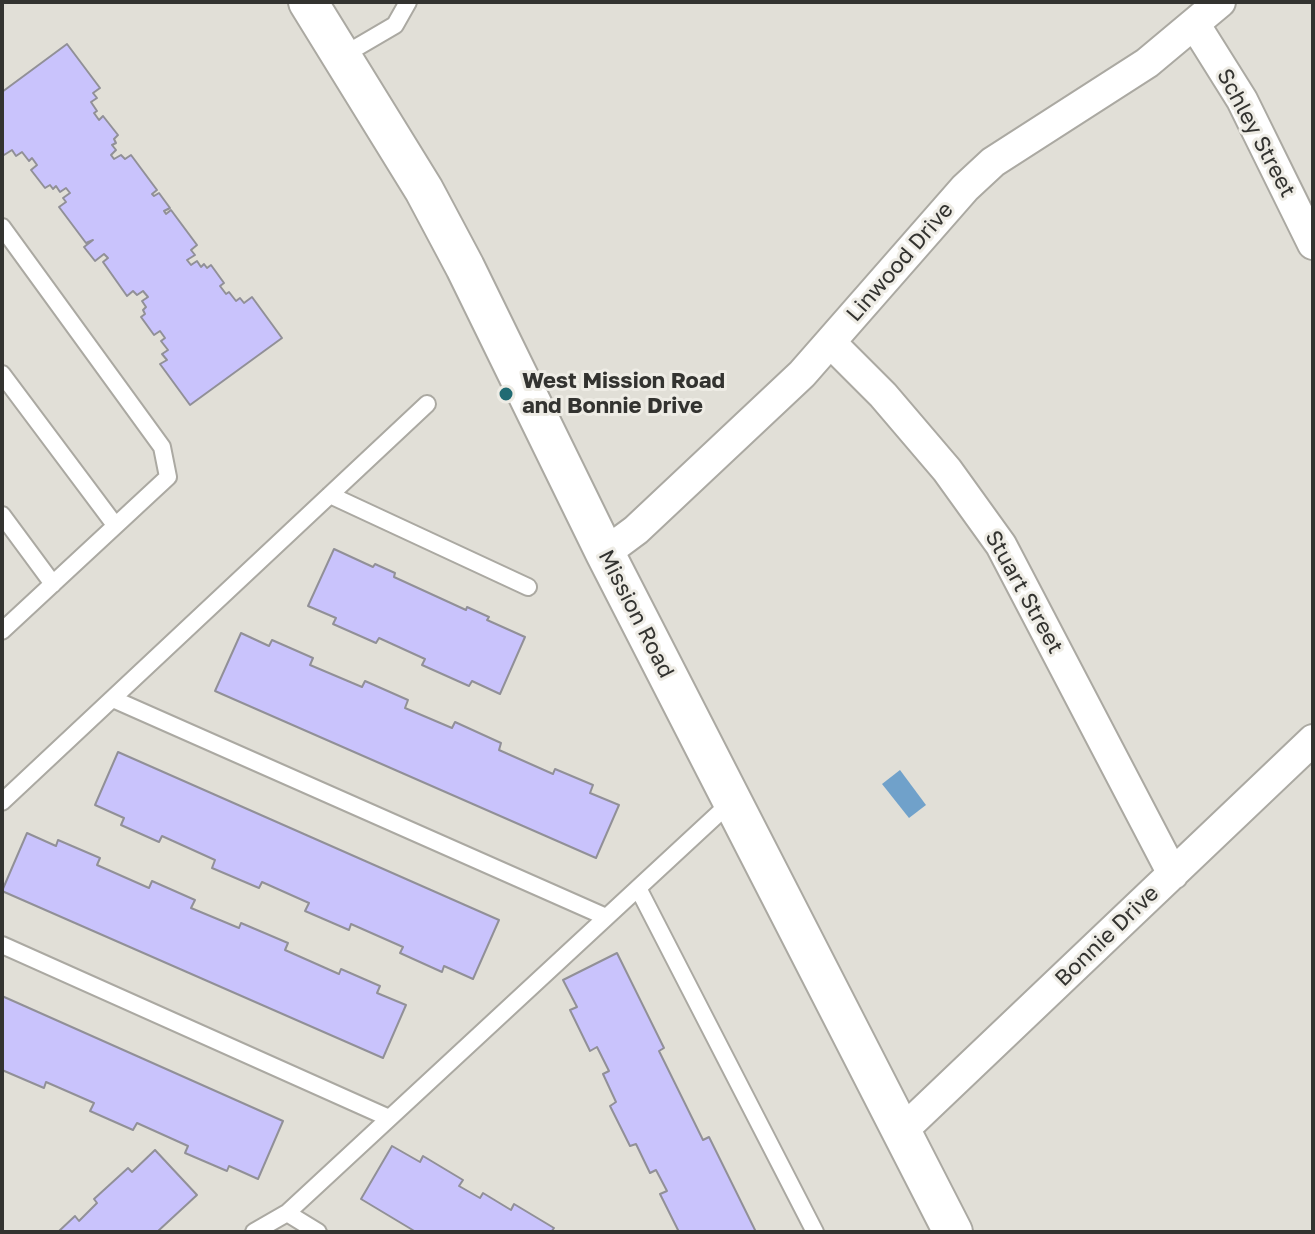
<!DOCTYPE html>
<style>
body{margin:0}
#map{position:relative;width:1315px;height:1234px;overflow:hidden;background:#e1dfd7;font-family:"Golos Text",sans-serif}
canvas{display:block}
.frame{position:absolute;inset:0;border:4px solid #333330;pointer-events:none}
</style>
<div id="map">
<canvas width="1315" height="1234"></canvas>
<div class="frame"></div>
</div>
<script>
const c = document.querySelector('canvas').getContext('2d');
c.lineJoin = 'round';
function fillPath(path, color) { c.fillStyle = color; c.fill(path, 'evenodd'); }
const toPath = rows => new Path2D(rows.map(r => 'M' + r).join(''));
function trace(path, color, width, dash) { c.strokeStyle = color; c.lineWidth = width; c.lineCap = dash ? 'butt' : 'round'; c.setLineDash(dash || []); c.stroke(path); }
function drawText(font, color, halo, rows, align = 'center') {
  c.font = font + ' "Golos Text",sans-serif'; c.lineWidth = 6; c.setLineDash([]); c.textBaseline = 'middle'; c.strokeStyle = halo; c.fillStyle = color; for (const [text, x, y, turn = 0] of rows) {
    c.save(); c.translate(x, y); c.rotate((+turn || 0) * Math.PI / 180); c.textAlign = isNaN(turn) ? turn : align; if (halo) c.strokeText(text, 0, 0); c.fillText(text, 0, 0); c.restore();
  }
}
const water = toPath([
 [900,770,926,805,909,818,882,784]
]);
const building = toPath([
 [67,44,100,88,93,93,97,98,91,102,97,111,94,113,99,120,103,116,118,135,114,139,116,143,112,145,116,150,111,155,114,159,121,155,125,159,131,155,157,190,152,194,154,196,159,193,170,208,164,211,166,214,171,210,197,245,191,250,195,255,187,260,191,265,197,261,201,267,204,264,207,268,211,265,224,283,220,286,226,294,229,292,236,301,240,298,244,303,252,297,282,338,190,405,160,364,167,360,162,354,168,350,161,341,165,338,160,331,154,335,141,317,145,314,143,310,146,307,142,301,148,297,143,291,137,295,133,291,127,296,103,262,108,258,104,254,95,261,84,247,93,240,86,243,59,207,66,202,63,198,70,193,66,188,60,192,56,186,53,189,50,185,45,188,31,170,37,165,32,158,29,161,22,152,16,156,12,150,4,155,2,152,2,92,67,44],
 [334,549,373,567,375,564,395,573,394,577,466,610,467,607,489,617,487,620,525,637,500,694,472,681,469,686,422,665,425,659,379,638,376,643,333,624,336,618,308,606,334,549],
 [241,633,269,646,272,640,313,658,310,665,362,687,365,681,408,700,405,708,452,728,455,722,501,743,499,750,553,774,555,769,593,785,590,793,619,805,596,858,215,691,241,633],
 [118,752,499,920,473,979,444,966,442,972,400,953,403,947,351,924,349,930,305,911,309,903,262,882,259,888,212,868,215,860,162,836,159,842,121,825,124,818,95,805,118,752],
 [27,833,56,846,58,840,100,858,97,865,149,888,152,881,195,900,191,908,239,928,241,923,288,943,285,950,339,974,341,969,380,986,377,993,406,1005,383,1058,2,891,27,833],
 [617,953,664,1048,659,1051,703,1140,709,1137,756,1232,679,1232,660,1194,667,1191,656,1170,650,1173,636,1144,630,1146,610,1106,616,1102,603,1074,609,1071,597,1047,590,1051,570,1010,577,1007,563,980,617,953],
 [2,996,283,1121,258,1179,229,1166,227,1171,185,1153,188,1146,137,1123,133,1130,90,1111,94,1103,46,1082,44,1088,2,1070,2,996],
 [392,1146,420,1162,423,1156,463,1180,459,1186,480,1198,483,1193,511,1210,514,1204,554,1228,551,1232,416,1232,361,1199,392,1146],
 [155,1150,197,1195,157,1232,58,1232,75,1216,79,1221,97,1203,94,1199,128,1168,132,1172,155,1150]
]);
const service = toPath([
 [342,56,395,25,408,2],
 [2,227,162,447,168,477,2,631],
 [2,374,115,525],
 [330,495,528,587],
 [2,515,53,584],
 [113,699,606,917],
 [2,802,427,404],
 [638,888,815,1232],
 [2,945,389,1118],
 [287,1213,318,1232],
 [254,1232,287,1213,732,801]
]);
const minor = toPath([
 [1195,25,1242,100,1313,244],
 [830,342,883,395,947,470,1001,545,1173,874],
 [605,553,636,530,802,374,965,188,993,162,1147,63,1220,2],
 [901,1132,1313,740]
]);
const tertiary = toPath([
 [308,2,424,190,465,267,605,553,953,1232]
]);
const markers = [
 [506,394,8,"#206b73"]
];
const streetNames = [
 ["Schley Street",1256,133,62],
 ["Linwood Drive",900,262,-49],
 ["Stuart Street",1024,592,61],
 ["Mission Road",636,614,63],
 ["Bonnie Drive",1107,936,-44]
];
const poiNames = [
 ["West Mission Road",522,381],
 ["and Bonnie Drive",522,406]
];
fillPath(water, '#70a1ca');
fillPath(building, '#c9c3fc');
trace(building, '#919097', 2);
trace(service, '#aba9a2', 20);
trace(minor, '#aba9a2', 34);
trace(tertiary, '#aba9a2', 42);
trace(service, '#fff', 16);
trace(minor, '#fff', 30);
trace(tertiary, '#fff', 38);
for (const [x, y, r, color] of markers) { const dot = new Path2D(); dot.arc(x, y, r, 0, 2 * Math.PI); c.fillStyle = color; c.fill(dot); trace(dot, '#eeece5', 3); }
drawText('22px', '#333330', '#eeece5', streetNames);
drawText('bold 22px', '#333330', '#eeece5', poiNames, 'left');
</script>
